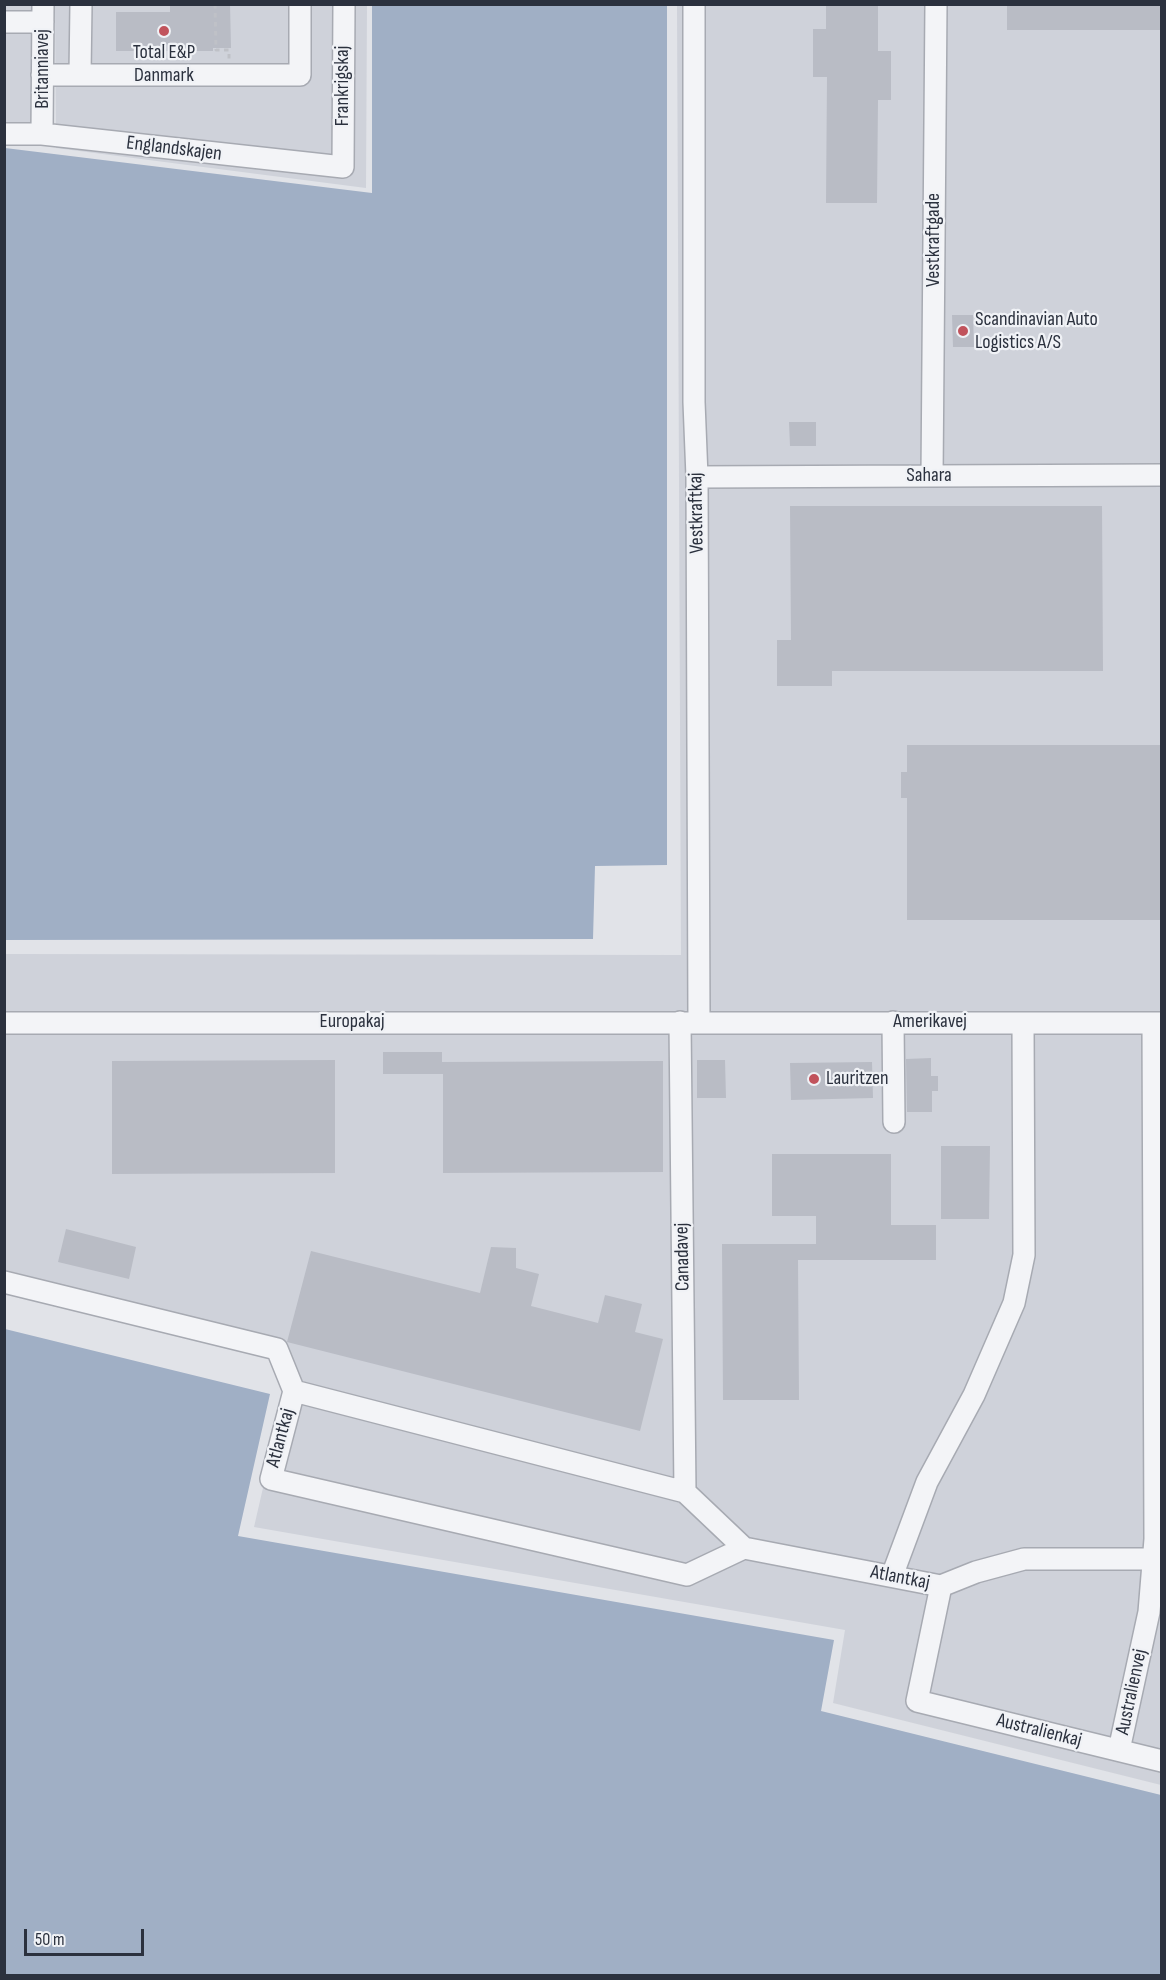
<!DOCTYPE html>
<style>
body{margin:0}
#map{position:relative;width:1166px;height:1980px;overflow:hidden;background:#e1e3e8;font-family:"Sofia Sans Condensed",sans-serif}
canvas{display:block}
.frame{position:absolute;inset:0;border:6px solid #2b313e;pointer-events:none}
.scale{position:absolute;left:24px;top:1929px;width:120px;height:27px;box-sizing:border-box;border:3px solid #2b313e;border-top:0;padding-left:8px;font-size:18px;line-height:21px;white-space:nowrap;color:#2b313e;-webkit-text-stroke:4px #f0f2f6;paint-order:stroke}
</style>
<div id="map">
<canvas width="1166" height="1980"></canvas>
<div class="frame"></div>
<div class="scale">50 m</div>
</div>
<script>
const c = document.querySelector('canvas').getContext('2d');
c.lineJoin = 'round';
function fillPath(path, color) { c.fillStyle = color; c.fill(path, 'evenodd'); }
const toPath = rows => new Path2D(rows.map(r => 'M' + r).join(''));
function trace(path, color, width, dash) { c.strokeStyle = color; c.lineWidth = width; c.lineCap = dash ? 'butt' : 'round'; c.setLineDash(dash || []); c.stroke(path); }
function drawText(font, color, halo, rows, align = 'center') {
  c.font = font + ' "Sofia Sans Condensed",sans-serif'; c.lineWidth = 4.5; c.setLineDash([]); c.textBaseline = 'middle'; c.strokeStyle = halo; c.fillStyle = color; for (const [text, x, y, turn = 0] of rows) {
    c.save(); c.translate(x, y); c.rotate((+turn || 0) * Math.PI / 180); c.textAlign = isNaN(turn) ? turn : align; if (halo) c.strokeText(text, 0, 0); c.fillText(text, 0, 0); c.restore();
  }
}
const built = toPath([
 [4,5,31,5,31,144,5,142],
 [55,5,367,5,366,188,56,148],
 [677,5,1161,5,1161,1785,833,1703,845,1630,254,1527,286,1388,287,1342,5,1270,4,954,681,955]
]);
const water = toPath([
 [372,5,667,5,667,865,595,866,593,939,5,940,5,148,372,193],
 [5,1329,270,1394,238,1536,834,1640,821,1711,1161,1795,1161,1975,5,1975]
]);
const building = toPath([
 [170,4,230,4,231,48,213,48,213,51,116,51,116,12,170,12],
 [826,4,878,4,878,51,891,51,891,100,878,100,877,203,826,203,827,77,813,77,813,29,826,29],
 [1007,4,1161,4,1161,30,1007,30],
 [952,315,973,315,974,347,953,347],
 [789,422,816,422,816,446,790,446],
 [790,506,1102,506,1103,671,832,671,832,686,777,686,777,640,791,640],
 [907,745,1161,745,1161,920,907,920,907,798,901,798,901,772,907,772],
 [383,1052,442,1052,442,1062,663,1061,663,1172,443,1173,443,1074,383,1074],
 [931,1058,931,1076,938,1076,938,1091,932,1091,932,1112,907,1112,906,1059],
 [335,1060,335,1173,112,1174,112,1061],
 [697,1060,725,1060,726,1098,697,1098],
 [872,1062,873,1098,791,1100,790,1063],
 [941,1146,990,1146,989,1219,941,1219],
 [772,1154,891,1154,891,1225,936,1225,936,1260,798,1260,799,1400,723,1400,722,1244,816,1244,816,1216,772,1216],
 [66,1229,136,1247,129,1279,58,1262],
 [491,1247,516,1248,516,1268,539,1274,531,1306,598,1323,605,1295,642,1304,635,1332,663,1339,640,1431,287,1342,311,1251,480,1293]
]);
const path = toPath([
 [215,4,216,50,229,50,229,59]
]);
const minor = toPath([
 [694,4,694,402,697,477,699,1022],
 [4,22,43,22],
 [80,74,81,4],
 [42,75,300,75,300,4],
 [4,134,42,134,343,167,344,4],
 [42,134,43,4],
 [932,476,936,4],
 [697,477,1162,475],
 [680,1022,685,1492],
 [893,1022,894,1122],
 [4,1023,1162,1023],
 [4,1282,277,1349,294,1391],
 [744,1548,685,1492,294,1391,271,1479,687,1575,744,1548,941,1586,917,1701,1162,1761],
 [892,1576,927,1482,974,1395,1014,1303,1024,1255,1023,1023],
 [941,1586,976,1572,1024,1559,1154,1559],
 [1119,1750,1149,1612,1155,1539,1153,1023]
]);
const markers = [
 [164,31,6,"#c1535c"],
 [963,331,6,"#c1535c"],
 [814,1079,6,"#c1535c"]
];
const poiNames = [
 ["Total E&P",164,53,"center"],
 ["Danmark",164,76,"center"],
 ["Scandinavian Auto",975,320],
 ["Logistics A/S",975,343],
 ["Lauritzen",826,1079]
];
const streetNames = [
 ["Britanniavej",43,69,-90],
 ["Frankrigskaj",343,86,-90],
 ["Englandskajen",174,149,7],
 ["Vestkraftgade",934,240,-90],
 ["Sahara",929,476],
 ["Vestkraftkaj",697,513,-91],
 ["Europakaj",352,1022],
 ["Amerikavej",930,1022],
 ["Canadavej",683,1257,-91],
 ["Atlantkaj",281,1438,-75],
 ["Atlantkaj",900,1578,11],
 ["Australienvej",1132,1692,-78],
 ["Australienkaj",1039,1731,14]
];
fillPath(built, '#cfd2da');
fillPath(water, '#a0afc5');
fillPath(building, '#b9bcc5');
trace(minor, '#a7aab2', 24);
trace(path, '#bfc1c7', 3, [4.5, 4.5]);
trace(minor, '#f3f4f7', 21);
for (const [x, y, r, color] of markers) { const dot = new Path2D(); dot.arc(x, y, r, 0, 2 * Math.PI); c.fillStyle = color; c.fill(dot); trace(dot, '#f0f2f6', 2); }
drawText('20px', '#2b313e', '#f0f2f6', poiNames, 'left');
drawText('20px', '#2b313e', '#f0f2f6', streetNames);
</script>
